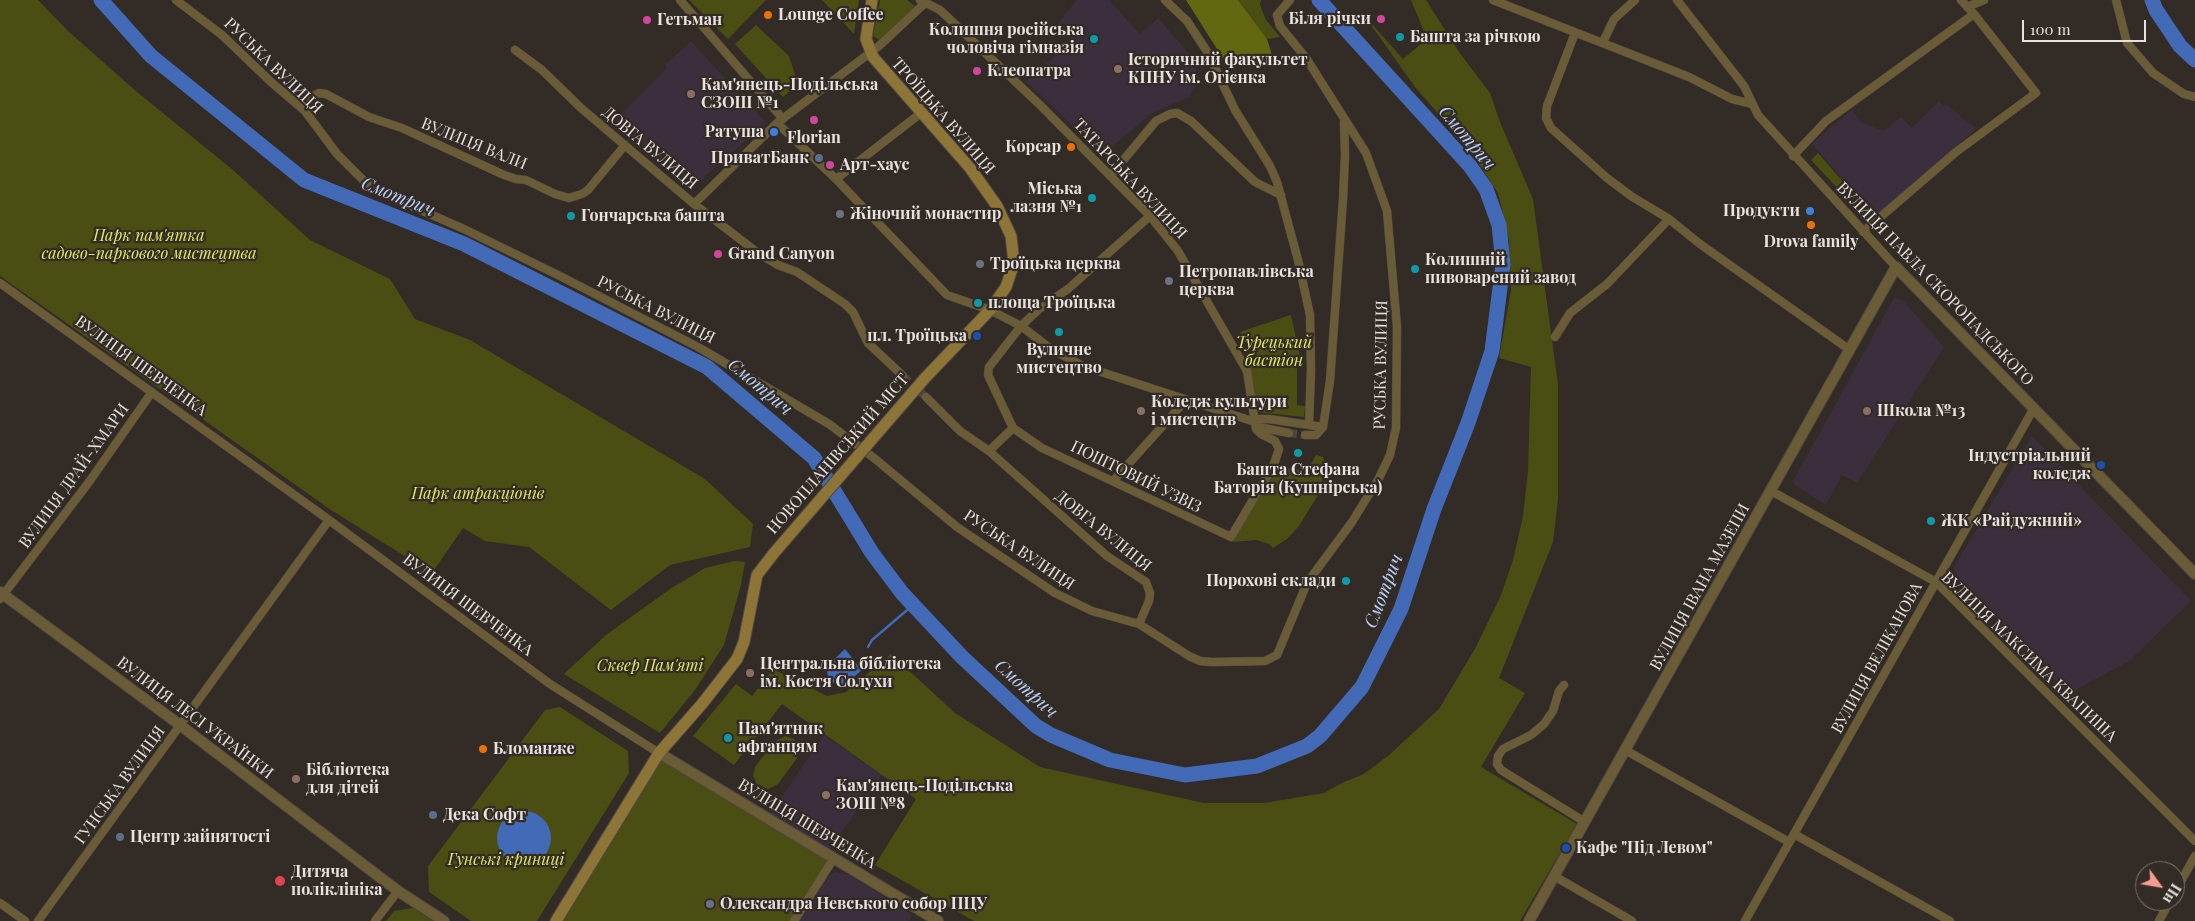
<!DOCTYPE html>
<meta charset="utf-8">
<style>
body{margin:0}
#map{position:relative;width:2195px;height:921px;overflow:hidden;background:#332b26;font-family:"Playfair Display",serif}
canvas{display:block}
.north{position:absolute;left:2135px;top:861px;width:50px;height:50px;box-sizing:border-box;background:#332b26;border:1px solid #7b7470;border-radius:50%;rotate:122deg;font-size:14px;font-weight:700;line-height:20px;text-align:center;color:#e8e2df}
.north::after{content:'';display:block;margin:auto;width:18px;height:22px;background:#f59c92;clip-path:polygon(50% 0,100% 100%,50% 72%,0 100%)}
.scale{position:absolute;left:2022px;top:20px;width:124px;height:22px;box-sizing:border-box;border:2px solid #e8e2df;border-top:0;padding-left:6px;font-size:15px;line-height:18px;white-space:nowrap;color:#e8e2df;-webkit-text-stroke:4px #332b26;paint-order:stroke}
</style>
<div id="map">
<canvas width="2195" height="921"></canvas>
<div class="north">Пн</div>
<div class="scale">100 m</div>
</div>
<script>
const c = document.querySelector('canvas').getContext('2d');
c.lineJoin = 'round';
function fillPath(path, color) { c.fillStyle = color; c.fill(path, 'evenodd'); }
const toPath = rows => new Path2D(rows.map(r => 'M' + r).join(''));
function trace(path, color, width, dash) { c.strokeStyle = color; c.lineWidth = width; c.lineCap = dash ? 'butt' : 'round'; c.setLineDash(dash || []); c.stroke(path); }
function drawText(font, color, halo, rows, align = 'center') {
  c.font = font + ' "Playfair Display",serif'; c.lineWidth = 4.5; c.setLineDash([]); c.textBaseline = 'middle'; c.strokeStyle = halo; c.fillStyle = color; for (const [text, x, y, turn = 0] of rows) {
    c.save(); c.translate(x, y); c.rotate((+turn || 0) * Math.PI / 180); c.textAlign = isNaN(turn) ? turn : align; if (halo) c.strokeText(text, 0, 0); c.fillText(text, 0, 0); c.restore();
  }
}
const education = toPath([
 [1077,0,1109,0,1140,34,1158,18,1192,57,1200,80,1189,97,1152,113,1102,155,1026,81,1072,41,1058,23],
 [691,41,766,123,691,189,615,120,667,68,665,65],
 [1939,101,1944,106,1946,104,1976,129,1874,218,1812,143,1852,110,1861,122,1884,131,1901,117,1912,128],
 [1894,298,1903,300,1944,347,1857,483,1842,475,1826,505,1792,483],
 [2032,436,2191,601,2129,661,2068,694,1954,575,1954,567],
 [824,735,882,775,829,850,770,814],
 [835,872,843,873,851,876,913,915,909,921,799,921,829,876]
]);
const green = toPath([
 [0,0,38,0,68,31,137,92,233,170,310,240,390,279,415,319,470,340,705,479,753,524,750,547,670,565,611,610,529,547,485,541,463,528,432,573,331,510,0,276],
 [689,0,766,0,728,39],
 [822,0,859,0,854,34],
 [880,0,907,0,915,6,881,41,873,36],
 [1238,0,1261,0,1260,5,1266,20,1280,37,1267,39],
 [1411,0,1426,0,1459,52,1490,93,1500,122,1533,199,1558,385,1558,499,1553,542,1499,678,1525,693,1481,767,1577,824,1520,921,974,921,875,865,916,799,782,704,734,765,693,736,736,684,752,696,773,669,827,696,846,692,891,654,955,713,1040,767,1204,803,1264,803,1324,793,1344,782,1364,774,1389,755,1439,709,1476,647,1501,595,1513,560,1523,516,1528,471,1531,367,1499,358,1511,290,1509,241,1498,193,1469,149,1415,87,1364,15,1403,59,1427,39],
 [756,25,789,56,798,84,783,97,735,44],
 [1818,153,1845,184,1839,190,1811,160],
 [1291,315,1301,361,1297,363,1297,405,1305,406,1304,417,1256,412,1249,406,1250,352,1240,332],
 [1316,455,1323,457,1326,467,1318,495,1299,526,1287,539,1273,548,1269,544,1256,540,1232,542,1277,463,1293,470,1308,469],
 [734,561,745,562,741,585,724,645,695,690,660,733,564,674,606,635,670,589,705,568],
 [560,707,628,751,629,773,537,921,471,921,429,892,428,866,545,710],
 [785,736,794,739,800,748,797,758,778,784,768,789,757,784,753,776,755,767,775,741],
 [659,753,834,858,794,921,556,921],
 [413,908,433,921,386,921,394,911]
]);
const forest = toPath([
 [1186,0,1238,0,1267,39,1273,58,1250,60,1229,68]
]);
const water = toPath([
 [845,649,862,670,843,686,829,681,826,667],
 '497 838a27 27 0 1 1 54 0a27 27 0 1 1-54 0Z'
]);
const stream = toPath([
 [868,647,872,640,913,605]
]);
const river = toPath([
 [101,0,151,56,304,180,464,244,707,367,814,458,872,553,902,593,962,657,1036,726,1051,735,1110,760,1185,775,1257,766,1307,746,1320,736,1362,687,1401,609,1434,509,1468,423,1492,351,1503,264,1499,225,1486,189,1470,166,1319,0],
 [2152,0,2156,10,2180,46,2195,60]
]);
const minorTunnel = toPath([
 [903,376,926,397],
 [1289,433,1305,435]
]);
const minor = toPath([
 [176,0,222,35,271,82,305,111,337,154,367,184,384,194,464,229,560,276,698,347,829,424,874,458,957,527,1055,593,1092,611,1139,624,1189,656,1200,661,1212,662,1265,661,1277,655,1307,583,1352,522,1379,478,1390,455,1396,428,1397,327,1387,211,1366,153,1306,58,1280,26,1277,15,1290,0],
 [680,0,783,119],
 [920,0,940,10,1040,105,1150,216,1178,251,1247,371,1256,429,1261,434,1275,441,1279,449,1274,464,1231,537,1042,448,1013,428,988,375,989,367,1021,326,1039,309,1068,289,1150,216],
 [1165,0,1187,21,1208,53,1235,110,1270,166,1277,182,1298,260,1310,315,1311,370,1309,424],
 [1493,0,1689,77,1732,99,1752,104],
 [1677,0,1744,86,1758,115,1896,267],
 [2116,0,2127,43,2153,73,2184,94,2195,97],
 [1967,7,1984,0],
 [1575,33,1547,106,1546,118,1551,128,1607,178,1631,196,1669,219,1700,244,1850,350],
 [1603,42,1614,19,1635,0],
 [515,50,542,70,581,108,694,204,758,253,778,265,797,272,845,304,853,312,868,343,903,376],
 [305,111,313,96,319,93,326,94,369,117,402,128,504,175,516,179,526,180,555,194,569,198,582,194,588,190,625,145],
 [777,123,836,179,947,295,990,310,1021,326,1051,349,1083,366,1255,422,1258,427,1289,433],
 [1793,156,1826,121,1974,14],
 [1110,176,1156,121,1170,114,1177,113,1191,121,1255,182,1281,195],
 [836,179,921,113],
 [694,204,777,123,879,46,925,3],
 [1863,232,1956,152,2036,93,1974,14,1961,0],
 [0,283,329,520,550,684,659,753],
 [1555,337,1570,313,1607,284,1669,219],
 [926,397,960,431,989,451],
 [1255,422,1259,419,1269,419,1323,427],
 [1013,428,989,451,1107,556,1146,582,1150,593,1149,601,1139,624],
 [1305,435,1316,435,1323,427,1330,381,1343,199,1345,155,1344,122],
 [1114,480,1186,400],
 [1771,491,1936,582,2195,841],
 [0,599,89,482,152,392],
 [1564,685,1559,691,1553,711,1544,724,1531,735,1503,749,1498,756,1497,764,1501,770,1585,822],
 [1625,750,1789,842],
 [1794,834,1950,921],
 [1554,876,1632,921],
 [2175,892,2195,856],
 [0,903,25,921],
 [38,921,329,520],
 [375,921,398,891],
 [794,921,834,858],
 [1745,921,2034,408],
 [2159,921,2170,901]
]);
const tertiary = toPath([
 [0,592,180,725,398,891,444,921],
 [659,753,938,921],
 [1529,921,1896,267,2195,574]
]);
const secondary = toPath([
 [872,0,866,39,873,57,970,168,997,206,1011,236,1014,263,1006,287,990,310,925,378],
 [556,921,659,753,702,704,737,659,744,642,757,575,774,553]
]);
const secondaryBridge = toPath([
 [774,553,925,378]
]);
const markers = [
 [768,15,5,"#e8710a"],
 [1381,19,5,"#d1479c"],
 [647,20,5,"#d1479c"],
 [1400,37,5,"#0f9aa8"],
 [1094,39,5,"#0f9aa8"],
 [1118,69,5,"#8d6e63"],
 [977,71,5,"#d1479c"],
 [691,94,5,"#8d6e63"],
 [814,120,5,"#d1479c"],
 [774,132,5,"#3f7fe0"],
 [1071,147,5,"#e8710a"],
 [819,158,5,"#5c6f8a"],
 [830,165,5,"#d1479c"],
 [1092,198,5,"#0f9aa8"],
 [1810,211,5,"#3f7fe0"],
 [840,214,5,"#6b7280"],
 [571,216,5,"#0f9aa8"],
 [1811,225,5,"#e8710a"],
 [718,254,5,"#d1479c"],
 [980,264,5,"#6b7280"],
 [1415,269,5,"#0f9aa8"],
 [1169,281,5,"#6b7280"],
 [978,303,5,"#0f9aa8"],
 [1059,332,5,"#0f9aa8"],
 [977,336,5,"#1a4fb4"],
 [1141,411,5,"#8d6e63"],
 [1867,411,5,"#8d6e63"],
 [1298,453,5,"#0f9aa8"],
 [2101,465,5,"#1a4fb4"],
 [1931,521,5,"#0f9aa8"],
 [1346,581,5,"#0f9aa8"],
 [750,673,5,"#8d6e63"],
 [728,738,5,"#0f9aa8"],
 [483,749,5,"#e8710a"],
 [296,779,5,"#8d6e63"],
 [826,795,5,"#8d6e63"],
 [433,815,5,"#5c6f8a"],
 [120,837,5,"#5c6f8a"],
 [1566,848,5,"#1a4fb4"],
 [280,881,6,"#e0444e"],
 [710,904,5,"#6b7280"]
];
const poiNames = [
 ["Lounge Coffee",778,15],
 ["Біля річки",1371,19,"right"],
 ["Гетьман",657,20],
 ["Колишня російська",1084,30,"right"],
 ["чоловіча гімназія",1084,48,"right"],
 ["Башта за річкою",1410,37],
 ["Історичний факультет",1128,60],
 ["КПНУ ім. Огієнка",1128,78],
 ["Клеопатра",987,71],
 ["Кам'янець-Подільська",701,85],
 ["СЗОШ №1",701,103],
 ["Ратуша",764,132,"right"],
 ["Florian",814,138,"center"],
 ["Корсар",1061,147,"right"],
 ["ПриватБанк",809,158,"right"],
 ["Арт-хаус",840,165],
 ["Міська",1082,189,"right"],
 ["лазня №1",1082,207,"right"],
 ["Продукти",1800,211,"right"],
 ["Жіночий монастир",850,214],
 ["Гончарська башта",581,216],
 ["Drova family",1811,242,"center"],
 ["Grand Canyon",728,254],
 ["Колишній",1425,260],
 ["пивоварений завод",1425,278],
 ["Троїцька церква",990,264],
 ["Петропавлівська",1179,272],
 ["церква",1179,290],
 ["площа Троїцька",988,303],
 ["пл. Троїцька",967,336,"right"],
 ["Вуличне",1059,350,"center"],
 ["мистецтво",1059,368,"center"],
 ["Коледж культури",1151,402],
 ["і мистецтв",1151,420],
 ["Школа №13",1877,411],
 ["Індустріальний",2091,456,"right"],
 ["коледж",2091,474,"right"],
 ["Башта Стефана",1298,470,"center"],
 ["Баторія (Кушнірська)",1298,488,"center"],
 ["ЖК «Райдужний»",1941,521],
 ["Порохові склади",1336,581,"right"],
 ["Центральна бібліотека",760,664],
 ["ім. Костя Солухи",760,682],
 ["Пам'ятник",738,729],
 ["афганцям",738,747],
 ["Бломанже",493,749],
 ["Бібліотека",306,770],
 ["для дітей",306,788],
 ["Кам'янець-Подільська",836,786],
 ["ЗОШ №8",836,804],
 ["Дека Софт",443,815],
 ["Центр зайнятості",130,837],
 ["Кафе \"Під Левом\"",1576,848],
 ["Дитяча",291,872],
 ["поліклініка",291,890],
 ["Олександра Невського собор ПЦУ",720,904]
];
const streetNames = [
 ["РУСЬКА ВУЛИЦЯ",273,66,44],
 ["ТРОЇЦЬКА ВУЛИЦЯ",943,116,49],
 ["ВУЛИЦЯ ВАЛИ",474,144,22],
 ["ДОВГА ВУЛИЦЯ",650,148,40],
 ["ТАТАРСЬКА ВУЛИЦЯ",1130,179,47],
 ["ВУЛИЦЯ ПАВЛА СКОРОПАДСЬКОГО",1935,284,46],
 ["РУСЬКА ВУЛИЦЯ",656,310,27],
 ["РУСЬКА ВУЛИЦЯ",1381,365,-89],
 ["ВУЛИЦЯ ШЕВЧЕНКА",141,366,36],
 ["НОВОПЛАНІВСЬКИЙ МІСТ",838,454,-49],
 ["ВУЛИЦЯ ДРАЙ-ХМАРИ",74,476,-54],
 ["ПОШТОВИЙ УЗВІЗ",1136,477,26],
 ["ДОВГА ВУЛИЦЯ",1103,531,39],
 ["РУСЬКА ВУЛИЦЯ",1019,550,34],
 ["ВУЛИЦЯ ІВАНА МАЗЕПИ",1700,587,-61],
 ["ВУЛИЦЯ ШЕВЧЕНКА",468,605,37],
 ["ВУЛИЦЯ МАКСИМА КВАПИША",2029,657,44],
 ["ВУЛИЦЯ ВЕЛІКАНОВА",1877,658,-61],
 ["ВУЛИЦЯ ЛЕСІ УКРАЇНКИ",195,718,37],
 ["ГУНСЬКА ВУЛИЦЯ",120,785,-54],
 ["ВУЛИЦЯ ШЕВЧЕНКА",807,824,31]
];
const parkNames = [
 ["Парк пам'ятка",149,236],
 ["садово-паркового мистецтва",149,254],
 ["Турецький",1274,343],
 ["бастіон",1274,361],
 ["Парк атракціонів",478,494],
 ["Сквер Пам'яті",650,666],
 ["Гунські криниці",506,860]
];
const waterNames = [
 ["Смотрич",1467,138,50],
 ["Смотрич",398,197,22],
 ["Смотрич",760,387,40],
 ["Смотрич",1384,591,-69],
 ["Смотрич",1026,689,42]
];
fillPath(education, '#3b2f3e');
fillPath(green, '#4b4e13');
fillPath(forest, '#626711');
fillPath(water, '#426ab7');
trace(stream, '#426ab7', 2.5);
trace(river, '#426ab7', 15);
trace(minorTunnel, '#4e4642', 8, [8, 4]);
trace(minor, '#504844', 9);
trace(tertiary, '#504844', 12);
trace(secondary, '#504844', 13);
trace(minor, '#6a5c36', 8);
trace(tertiary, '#6a5c36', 10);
trace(secondary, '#8c7536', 11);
trace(secondaryBridge, '#504844', 13, []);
trace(secondaryBridge, '#8c7536', 11);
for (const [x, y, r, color] of markers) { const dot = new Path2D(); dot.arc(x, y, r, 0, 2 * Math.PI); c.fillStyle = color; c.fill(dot); trace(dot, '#332b26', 2); }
drawText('bold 16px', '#e8e2df', '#332b26', poiNames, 'left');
drawText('16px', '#e8e2df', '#332b26', streetNames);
drawText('italic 16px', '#e2eb62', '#332b26', parkNames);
drawText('italic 18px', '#b9d0f9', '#332b26', waterNames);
</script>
